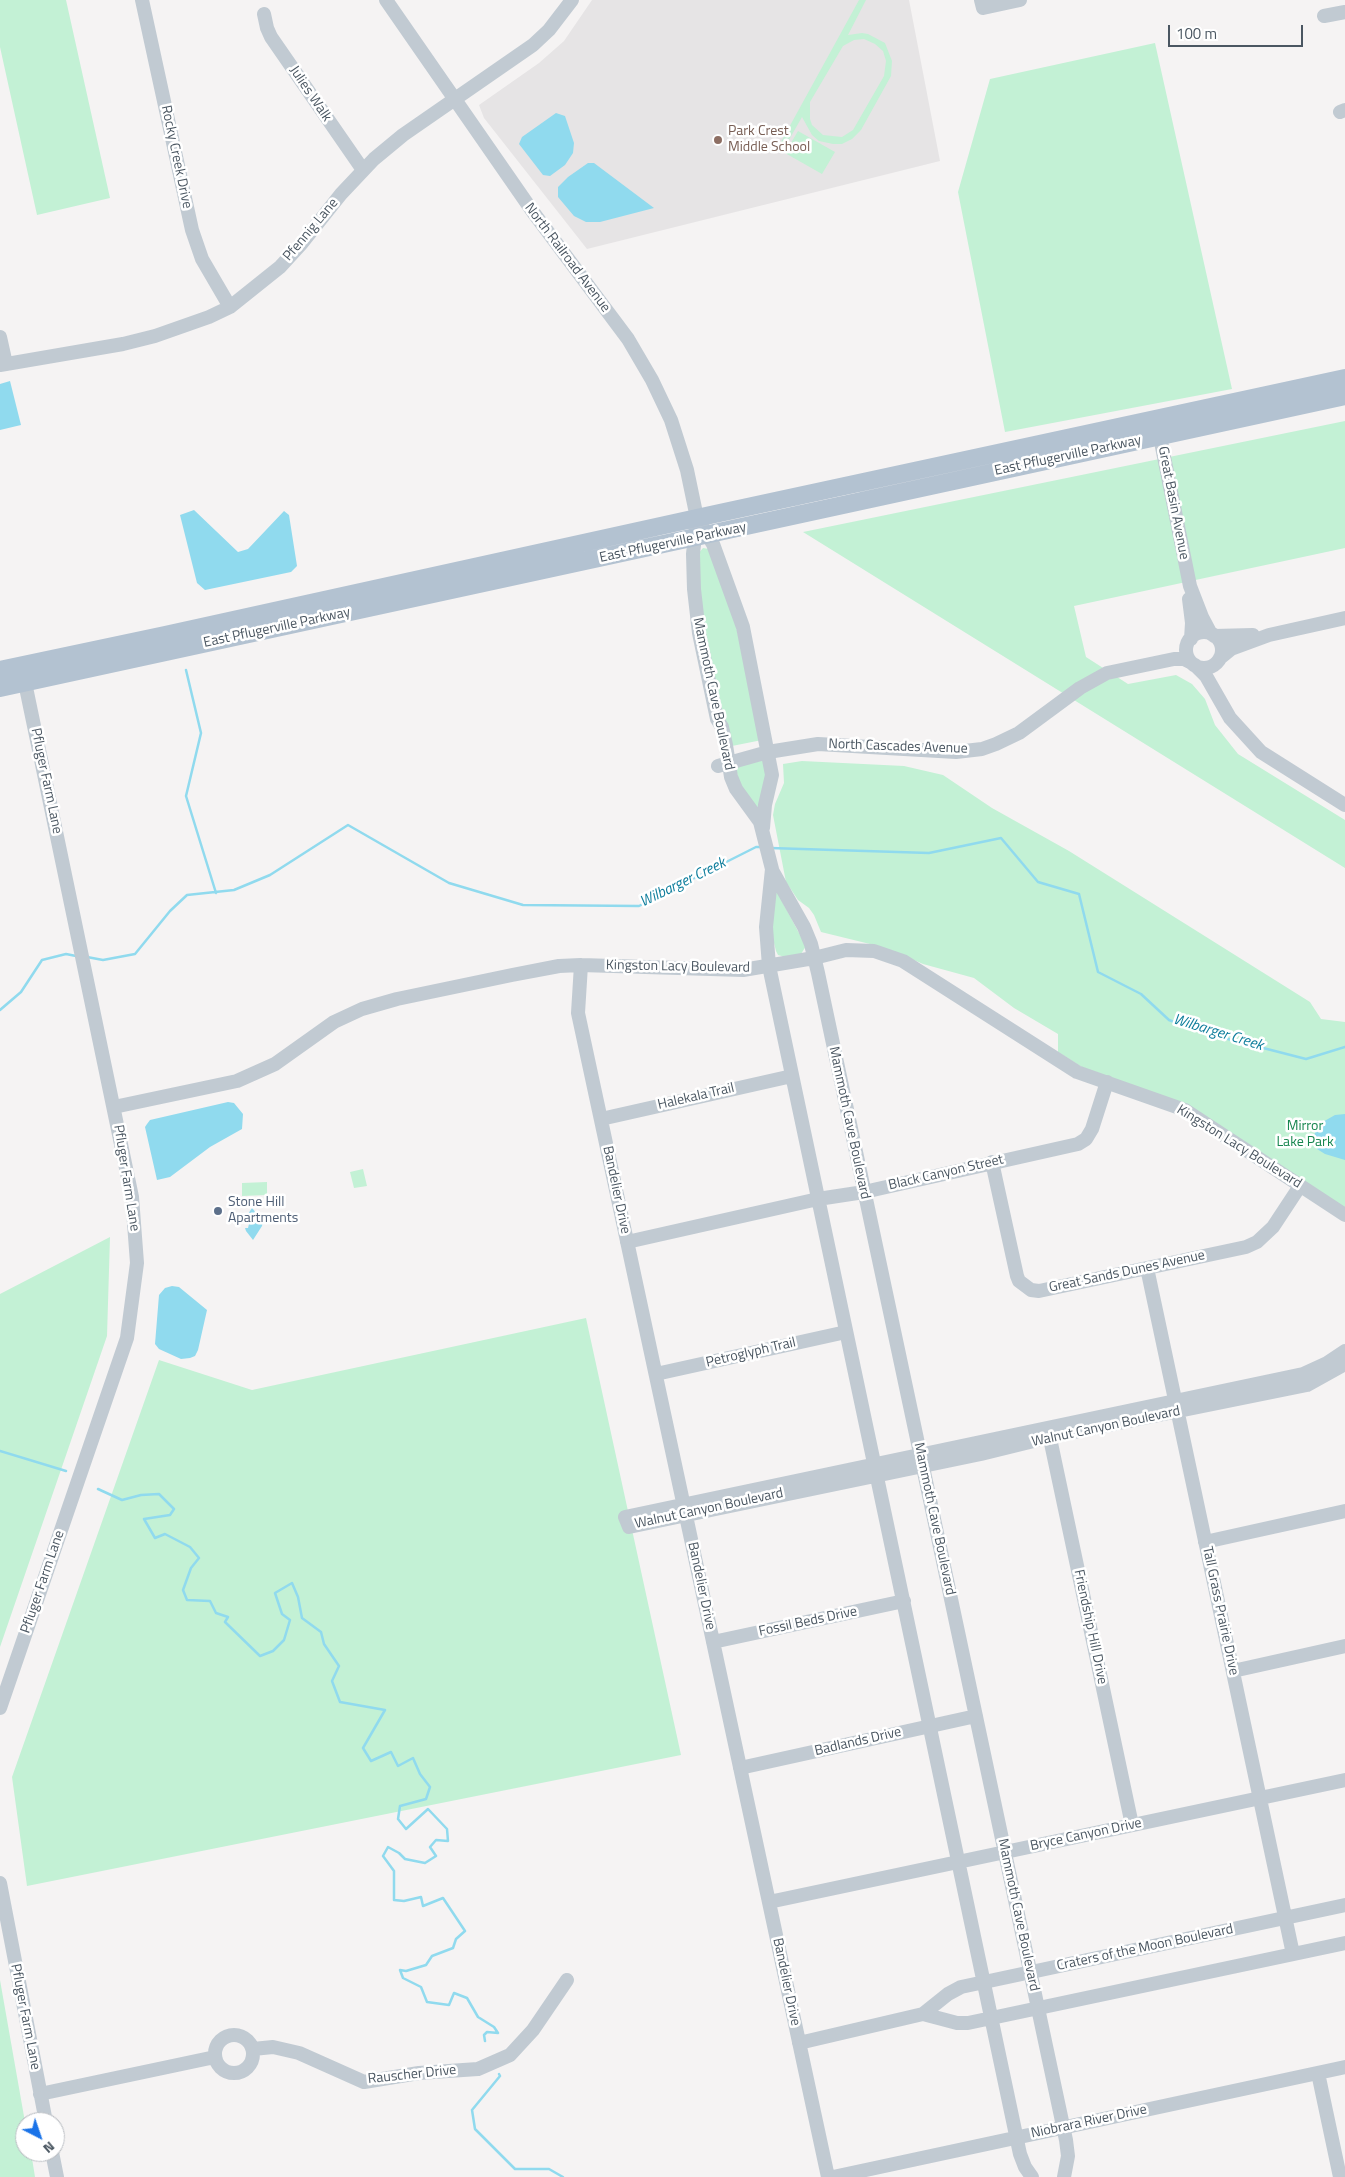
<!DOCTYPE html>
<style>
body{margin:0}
#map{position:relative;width:1345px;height:2177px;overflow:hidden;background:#f5f3f3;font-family:"Titillium Web",sans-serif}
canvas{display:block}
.north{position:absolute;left:15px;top:2112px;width:50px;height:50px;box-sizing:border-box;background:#fff;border:1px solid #b7bbc0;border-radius:50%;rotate:139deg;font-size:14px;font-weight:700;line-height:20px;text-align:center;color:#4a5661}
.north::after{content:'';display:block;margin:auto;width:18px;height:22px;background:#1a73e8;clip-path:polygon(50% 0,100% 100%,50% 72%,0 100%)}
.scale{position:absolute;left:1168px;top:25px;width:135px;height:22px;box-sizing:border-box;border:2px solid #4a5661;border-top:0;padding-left:6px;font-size:15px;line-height:18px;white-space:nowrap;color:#4a5661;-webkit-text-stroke:4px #fff;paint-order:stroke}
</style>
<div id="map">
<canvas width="1345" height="2177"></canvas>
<div class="north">N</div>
<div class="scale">100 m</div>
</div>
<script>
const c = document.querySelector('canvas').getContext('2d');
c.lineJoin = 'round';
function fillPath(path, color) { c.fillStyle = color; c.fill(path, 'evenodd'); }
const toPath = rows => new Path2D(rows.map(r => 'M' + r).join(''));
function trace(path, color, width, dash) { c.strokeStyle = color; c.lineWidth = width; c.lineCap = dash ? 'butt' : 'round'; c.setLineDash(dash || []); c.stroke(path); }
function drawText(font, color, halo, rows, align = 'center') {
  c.font = font + ' "Titillium Web",sans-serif'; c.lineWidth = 5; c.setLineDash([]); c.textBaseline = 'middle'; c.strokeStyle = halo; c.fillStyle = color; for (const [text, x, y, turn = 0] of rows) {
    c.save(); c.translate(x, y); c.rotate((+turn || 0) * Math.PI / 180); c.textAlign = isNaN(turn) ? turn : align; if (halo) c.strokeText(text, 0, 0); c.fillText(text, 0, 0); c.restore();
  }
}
const education = toPath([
 [592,0,909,0,940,161,587,249,484,118,479,105,539,63,564,41]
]);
const green = toPath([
 [0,0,66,0,110,198,37,215,0,47],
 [859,0,866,0,848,35,862,33,868,34,885,43,892,61,891,76,861,130,852,139,842,144,833,144,819,141,812,135,802,117,786,145,781,142],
 [864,39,875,44,883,51,886,61,884,76,853,130,842,137,823,135,812,125,810,119,810,102,843,46,854,40],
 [1155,43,1232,389,1005,432,958,192,990,79],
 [798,131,835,152,822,174,785,153],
 [1345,421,1345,548,1074,606,1086,657,1128,684,1176,675,1192,684,1205,699,1215,725,1238,754,1345,820,1345,868,803,532],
 [703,548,709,549,731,604,762,740,732,746,722,718,703,632,697,555],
 [760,761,763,761,767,767,760,811,740,789,736,767],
 [802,761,904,766,943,775,992,808,1069,851,1310,1002,1321,1019,1345,1022,1345,1208,1187,1104,1093,1074,1058,1052,1058,1034,1014,1008,974,978,923,964,893,951,870,944,821,932,814,915,809,908,798,900,786,882,773,815,775,804,784,783,783,764],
 [776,890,806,946,801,954,785,957,778,955,776,951,771,931],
 [363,1169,367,1186,354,1188,350,1172],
 [267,1182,267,1195,242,1196,242,1183],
 [110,1237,107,1336,0,1647,0,1294],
 [586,1318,681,1755,27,1886,12,1777,159,1360,252,1390],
 [0,1980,25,2122,25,2152,31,2152,35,2177,0,2177]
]);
const water = toPath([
 [556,113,565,116,574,143,573,153,565,165,550,176,543,175,519,144,522,137],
 [588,163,594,163,654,208,600,222,586,222,574,216,558,197,558,187,568,177],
 [10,381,21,425,0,430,0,384],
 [194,510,238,552,248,549,284,511,289,515,297,566,291,572,205,590,197,583,180,515],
 [228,1102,234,1103,243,1114,242,1129,210,1147,170,1177,157,1180,145,1127,147,1124,150,1120],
 [1345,1114,1345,1160,1325,1154,1317,1149,1314,1139,1315,1132,1321,1123,1335,1115],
 [252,1208,263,1221,262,1226,253,1240,246,1231,245,1228,248,1228,249,1224,244,1220],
 [172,1286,179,1287,207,1310,198,1350,195,1356,190,1358,181,1359,159,1349,155,1344,159,1295,165,1288]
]);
const stream = toPath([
 [186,670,201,733,186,796,216,893],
 [770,848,929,853,1001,838,1038,882,1079,894,1098,972,1141,994,1169,1020,1201,1032,1306,1059,1345,1047],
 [87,957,103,960,135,954,170,911,187,895,234,890,270,875,348,825,449,883,523,905,639,906,756,847,762,847],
 [0,1010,21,992,42,960,66,954,76,956],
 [0,1451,66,1471],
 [98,1489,122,1500,141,1495,159,1494,174,1509,170,1515,144,1519,155,1538,165,1534,190,1547,199,1558,191,1568,183,1590,187,1600,210,1601,216,1613,228,1617,225,1622,260,1656,273,1651,284,1640,290,1620,282,1614,275,1593,292,1583,298,1597,302,1618,321,1632,324,1644,339,1666,332,1681,340,1702,385,1710,363,1748,371,1761,391,1752,398,1766,413,1758,420,1774,430,1787,426,1799,400,1806,398,1819,406,1829,428,1809,447,1829,448,1841,436,1840,430,1847,436,1856,425,1863,405,1859,399,1853,388,1847,383,1856,394,1871,394,1900,404,1901,421,1897,423,1906,443,1898,465,1931,456,1939,453,1948,432,1956,426,1965,406,1971,400,1970,403,1978,421,1987,427,2002,449,2005,454,1993,467,1998,478,2017,494,2027,498,2033,487,2032,484,2035,485,2041],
 [499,2074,500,2076,472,2110,475,2129,515,2169,549,2169,563,2177]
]);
const minor = toPath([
 [142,0,192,230,202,259,230,307],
 [386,0,533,212,628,339,652,380,671,420,687,470,697,518,713,544,743,627,772,775,765,805,763,828],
 [981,0,983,8,1020,0],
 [264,14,267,28,271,37,363,170],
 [1324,16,1345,12],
 [1340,112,1345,110],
 [0,337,6,364],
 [0,365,123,344,155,336,209,317,230,307,280,267,302,243,341,194,374,159,403,135,533,45,549,30,572,0],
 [1158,427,1190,586,1202,617,1211,634],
 [697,518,693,554,694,589,699,633,717,719,722,727,726,745,731,777,736,789,760,822,772,869,766,927,769,966,1020,2154,1025,2167,1032,2177],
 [1189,599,1192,623,1191,639],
 '1186 650a18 18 0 1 1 36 0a18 18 0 1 1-36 0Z',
 [1214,636,1253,635],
 [1220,658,1231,649,1269,635,1345,618],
 [1195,665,1206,676,1230,718,1261,752,1345,805],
 [718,766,768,752,818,744,956,752,982,749,996,744,1019,733,1080,688,1107,673,1174,659,1184,659,1192,663],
 [773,872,804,927,811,944,818,973,1066,2140,1068,2156,1064,2177],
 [581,965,578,1013,828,2177],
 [114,1107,237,1081,275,1064,334,1022,362,1009,397,999,512,975,559,966,581,965,743,970,814,958,846,950,874,951,903,961,1077,1072,1185,1110,1345,1215],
 [601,1119,792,1076],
 [992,1162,1017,1276,1019,1281,1031,1290,1039,1291,1246,1247,1257,1242,1273,1227,1300,1186],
 [627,1242,818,1199,864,1192,1078,1144,1086,1139,1092,1129,1107,1082],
 [1147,1268,1293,1954],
 [1345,1351,1327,1363,1303,1374,625,1517,629,1527,981,1454,1050,1437,1307,1385,1345,1364],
 [656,1374,846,1332],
 [1048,1429,1132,1825],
 [1205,1542,1345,1511],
 [713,1642,904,1601],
 [1233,1671,1345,1646],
 [0,1708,127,1338,137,1263,132,1197,23,673],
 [740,1768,976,1716],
 [0,1883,46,2122],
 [769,1902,1345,1780],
 [923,2014,957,2023,968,2023,1345,1943],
 '215 2054a19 19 0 1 1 38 0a19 19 0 1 1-38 0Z',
 [799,2043,923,2014,948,1994,961,1987,1345,1905],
 [253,2049,273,2047,299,2053,364,2082,419,2073,478,2069,510,2055,533,2030,567,1980],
 [1318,2073,1340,2177],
 [40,2094,215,2057],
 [52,2152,57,2177],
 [833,2177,1345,2067]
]);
const major = toPath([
 [0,670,165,635,715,514,1345,378],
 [0,688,1345,396]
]);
const markers = [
 [718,140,5,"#8d6e63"],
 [218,1211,5,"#5c6f8a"]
];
const streetNames = [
 ["Julies Walk",310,94,56],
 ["Rocky Creek Drive",176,157,78],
 ["Pfennig Lane",311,230,-50],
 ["North Railroad Avenue",567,258,53],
 ["East Pflugerville Parkway",1068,456,-12],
 ["Great Basin Avenue",1173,503,79],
 ["East Pflugerville Parkway",673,543,-12],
 ["East Pflugerville Parkway",277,628,-12],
 ["Mammoth Cave Boulevard",713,694,78],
 ["North Cascades Avenue",898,747,2],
 ["Pfluger Farm Lane",46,781,78],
 ["Kingston Lacy Boulevard",678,967,1],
 ["Halekala Trail",696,1097,-13],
 ["Mammoth Cave Boulevard",849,1123,78],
 ["Kingston Lacy Boulevard",1239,1147,32],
 ["Black Canyon Street",946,1173,-13],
 ["Pfluger Farm Lane",126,1178,81],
 ["Bandelier Drive",616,1190,78],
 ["Great Sands Dunes Avenue",1127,1272,-12],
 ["Petroglyph Trail",751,1353,-13],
 ["Walnut Canyon Boulevard",1106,1427,-12],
 ["Walnut Canyon Boulevard",709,1509,-12],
 ["Mammoth Cave Boulevard",934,1519,78],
 ["Pfluger Farm Lane",43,1582,-71],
 ["Bandelier Drive",701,1586,78],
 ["Tall Grass Prairie Drive",1220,1611,78],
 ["Fossil Beds Drive",808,1622,-12],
 ["Friendship Hill Drive",1090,1627,78],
 ["Badlands Drive",858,1742,-13],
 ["Bryce Canyon Drive",1086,1835,-12],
 ["Mammoth Cave Boulevard",1018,1915,78],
 ["Craters of the Moon Boulevard",1145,1948,-12],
 ["Bandelier Drive",786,1982,78],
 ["Pfluger Farm Lane",25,2017,79],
 ["Rauscher Drive",412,2075,-6],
 ["Niobrara River Drive",1089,2122,-12]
];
const educationNames = [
 ["Park Crest",728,132],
 ["Middle School",728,148]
];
const parkNames = [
 ["Mirror",1305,1127],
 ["Lake Park",1305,1143]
];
const serviceNames = [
 ["Stone Hill",228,1203],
 ["Apartments",228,1219]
];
const waterNames = [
 ["Wilbarger Creek",683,883,-26],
 ["Wilbarger Creek",1218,1033,17]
];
fillPath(education, '#e6e4e5');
fillPath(green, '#c3f1d5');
fillPath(water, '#90daee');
trace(stream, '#90daee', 2.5);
trace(minor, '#c1cad2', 14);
trace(major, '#b3c2d1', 18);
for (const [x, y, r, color] of markers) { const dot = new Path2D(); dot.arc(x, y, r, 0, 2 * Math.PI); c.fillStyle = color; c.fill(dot); trace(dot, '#fff', 2); }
drawText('14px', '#4a5661', '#fff', streetNames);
drawText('14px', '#785e54', '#fff', educationNames, 'left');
drawText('14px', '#17864f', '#fff', parkNames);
drawText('14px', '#4e5e75', '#fff', serviceNames, 'left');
drawText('italic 15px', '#0c7c9b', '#fff', waterNames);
</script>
